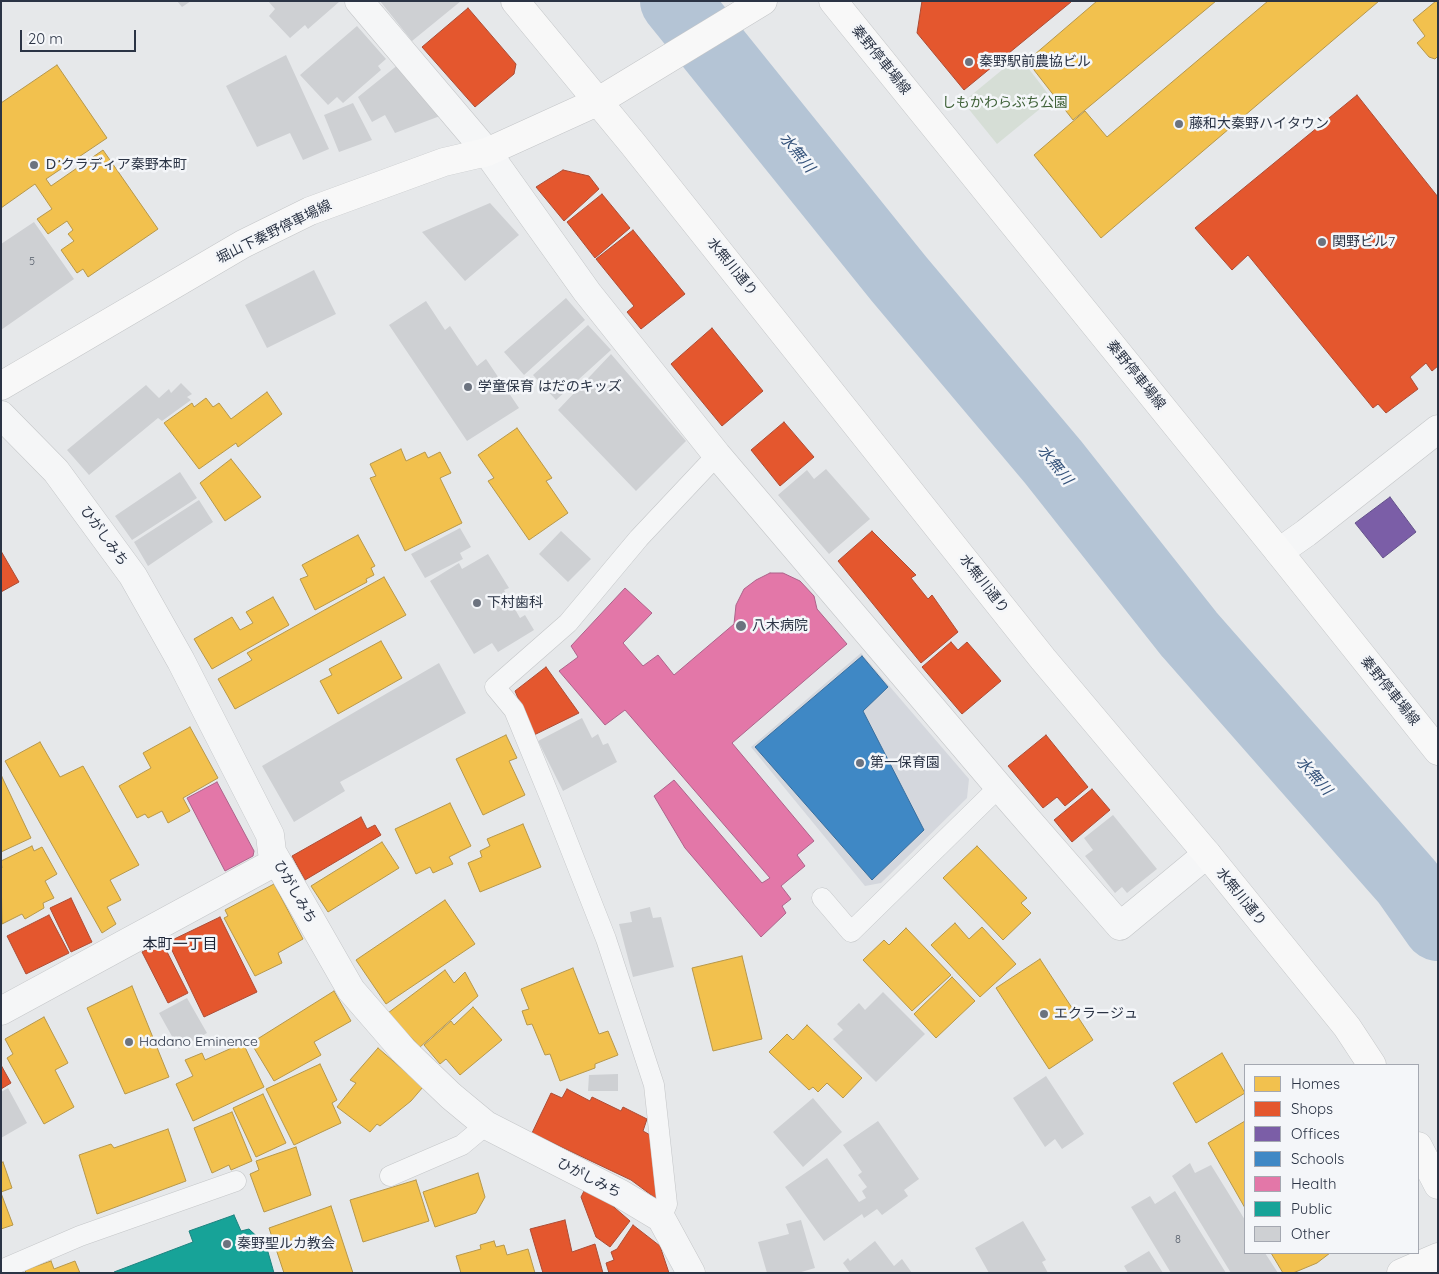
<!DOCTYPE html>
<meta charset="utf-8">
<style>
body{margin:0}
#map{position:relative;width:1439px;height:1274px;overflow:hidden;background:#e6e8ea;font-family:Quicksand,sans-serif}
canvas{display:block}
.frame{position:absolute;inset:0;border:2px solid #2b3445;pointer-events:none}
.legend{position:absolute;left:1244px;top:1064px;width:175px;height:190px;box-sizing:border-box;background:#f4f6f9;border:1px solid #a4a8b1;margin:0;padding:6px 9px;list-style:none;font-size:15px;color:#2b3445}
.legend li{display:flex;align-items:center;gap:10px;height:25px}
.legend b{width:25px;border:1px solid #a4a8b1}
.scale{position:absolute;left:20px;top:30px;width:116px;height:22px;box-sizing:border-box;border:2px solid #2b3445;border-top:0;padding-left:6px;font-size:15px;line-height:18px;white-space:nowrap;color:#2b3445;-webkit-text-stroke:4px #f4f6f9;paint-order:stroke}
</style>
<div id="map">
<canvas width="1439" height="1274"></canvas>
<div class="frame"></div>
<ul class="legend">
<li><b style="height:14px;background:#f2c14e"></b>Homes</li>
<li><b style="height:14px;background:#e4572e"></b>Shops</li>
<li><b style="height:14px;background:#7b5ea7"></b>Offices</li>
<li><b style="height:14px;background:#3f88c5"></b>Schools</li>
<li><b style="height:14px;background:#e377a8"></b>Health</li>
<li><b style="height:14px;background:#17a398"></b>Public</li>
<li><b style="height:14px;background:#ced0d3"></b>Other</li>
</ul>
<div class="scale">20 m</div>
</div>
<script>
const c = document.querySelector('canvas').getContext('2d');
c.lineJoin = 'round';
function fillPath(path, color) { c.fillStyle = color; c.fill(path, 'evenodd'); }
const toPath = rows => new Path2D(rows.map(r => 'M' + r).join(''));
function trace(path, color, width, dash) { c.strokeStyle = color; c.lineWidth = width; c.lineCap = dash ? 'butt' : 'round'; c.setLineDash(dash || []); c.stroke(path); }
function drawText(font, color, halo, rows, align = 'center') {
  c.font = font + ' Quicksand,"Noto Sans JP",sans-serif'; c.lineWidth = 5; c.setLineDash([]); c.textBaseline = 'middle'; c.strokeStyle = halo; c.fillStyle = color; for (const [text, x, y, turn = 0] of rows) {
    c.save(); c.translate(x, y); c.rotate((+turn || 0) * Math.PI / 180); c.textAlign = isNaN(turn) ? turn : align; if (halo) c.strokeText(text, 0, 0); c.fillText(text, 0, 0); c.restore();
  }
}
const built = toPath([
 [861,653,969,779,967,798,881,883,865,886,751,747]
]);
const green = toPath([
 [1019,56,1052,99,997,144,963,102]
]);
const homes = toPath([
 [1097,1,1216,1,1073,120,1027,61,1097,1],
 [1268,1,1379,1,1101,238,1034,155,1085,111,1107,137,1268,1],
 [1436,1,1438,1,1438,56,1435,59,1429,57,1417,43,1425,36,1413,20,1436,1],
 [57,65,107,138,46,179,51,186,103,150,158,229,88,277,83,269,77,273,61,250,74,241,68,234,73,230,67,221,48,234,37,219,52,209,35,184,1,208,1,103,57,65],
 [267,392,282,414,238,447,236,443,199,469,164,423,192,403,194,407,206,398,213,407,219,403,231,419,267,392],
 [517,428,552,478,546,481,568,513,529,540,488,481,494,478,478,455,517,428],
 [401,449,406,461,425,452,428,458,440,452,451,473,440,478,462,523,405,551,370,478,376,476,370,464,401,449],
 [231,459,261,497,225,521,200,483,231,459],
 [358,535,375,566,371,568,374,575,366,579,367,582,315,610,300,579,308,576,302,565,358,535],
 [384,577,406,615,235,709,218,679,252,660,247,653,384,577],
 [273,597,289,625,212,669,194,639,232,617,240,630,253,623,246,612,273,597],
 [381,641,402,678,338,714,320,681,332,675,329,669,381,641],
 [190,727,218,778,183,798,190,811,168,823,162,811,148,818,145,814,137,818,119,786,151,768,143,753,190,727],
 [506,735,517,758,509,761,525,795,483,815,456,759,506,735],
 [40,742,60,777,83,766,139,865,110,880,121,900,107,907,116,924,102,933,5,761,40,742],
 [2,777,31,838,1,852,1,778,2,777],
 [450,803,471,846,449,857,453,864,433,873,430,867,416,874,395,829,450,803],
 [523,824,541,867,480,892,468,863,482,857,480,851,490,846,487,839,523,824],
 [382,842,399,868,328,912,311,886,382,842],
 [32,846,34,851,42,847,57,874,45,881,54,898,43,903,44,908,25,919,22,914,2,924,1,869,2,868,1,861,32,846],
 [977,846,1027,898,1021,903,1031,913,1003,940,943,878,977,846],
 [274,884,303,939,278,953,282,963,255,976,224,918,228,916,225,910,274,884],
 [445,900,475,944,386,1004,356,960,445,900],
 [955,923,969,939,982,927,1016,964,980,997,931,945,955,923],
 [906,928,951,975,912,1011,863,960,884,940,889,945,906,928],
 [742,956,762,1039,713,1051,692,968,742,956],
 [1040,959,1093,1040,1049,1069,996,988,1040,959],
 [573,968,599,1034,608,1031,618,1055,595,1064,595,1068,560,1081,550,1054,545,1055,532,1024,527,1025,522,1011,529,1009,521,989,573,968],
 [445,970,454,983,465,972,478,996,420,1047,388,1013,445,970],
 [952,977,975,1001,936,1038,914,1014,952,977],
 [132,986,169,1077,125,1094,87,1008,132,986],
 [334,991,351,1021,314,1042,321,1055,274,1081,251,1043,334,991],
 [473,1007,502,1040,460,1075,446,1059,440,1064,424,1045,451,1021,454,1025,473,1007],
 [44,1017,68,1063,55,1070,74,1107,44,1124,7,1058,13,1054,5,1039,44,1017],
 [807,1025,862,1078,843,1098,827,1083,818,1092,813,1087,809,1090,769,1052,787,1034,793,1040,807,1025],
 [243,1043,264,1087,193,1121,176,1084,193,1076,185,1060,202,1053,205,1060,243,1043],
 [378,1048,423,1087,411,1101,380,1126,377,1124,370,1132,337,1107,356,1083,350,1080,378,1048],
 [1222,1053,1245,1093,1196,1123,1173,1083,1222,1053],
 [320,1064,337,1100,332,1103,341,1123,294,1145,266,1089,320,1064],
 [263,1094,286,1143,256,1157,233,1108,263,1094],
 [232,1112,252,1161,231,1170,229,1165,212,1173,194,1128,232,1112],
 [1245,1121,1245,1208,1208,1143,1245,1121],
 [168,1129,186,1181,97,1214,79,1155,111,1144,114,1148,168,1129],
 [296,1147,311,1195,264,1212,250,1174,259,1170,256,1161,296,1147],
 [3,1162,12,1188,1,1192,1,1163,3,1162],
 [478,1173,485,1197,476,1213,435,1227,423,1192,478,1173],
 [416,1180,429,1221,363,1242,350,1200,416,1180],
 [1,1193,13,1225,1,1229,1,1193],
 [331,1206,353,1273,284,1273,269,1228,331,1206],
 [494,1241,496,1247,504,1245,507,1255,528,1249,535,1273,461,1273,456,1256,481,1249,480,1245,494,1241],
 [1271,1253,1330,1253,1317,1263,1293,1273,1283,1273,1271,1253],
 [51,1261,54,1269,75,1261,80,1273,26,1273,25,1270,51,1261]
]);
const shops = toPath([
 [922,1,1070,1,1071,2,964,90,917,33,922,1],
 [468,8,516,64,514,74,475,107,422,47,468,8],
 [1357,95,1438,197,1438,366,1432,371,1426,363,1410,377,1418,389,1386,413,1378,404,1373,408,1248,255,1232,270,1195,228,1357,95],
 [563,170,589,176,599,189,564,221,536,187,563,170],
 [602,194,630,228,595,258,567,222,602,194],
 [633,230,685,294,641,329,627,312,634,306,596,259,633,230],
 [712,328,763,391,722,426,671,364,712,328],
 [784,422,814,457,780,486,751,450,784,422],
 [872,531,916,575,911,578,928,599,932,595,958,632,921,663,838,561,872,531],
 [1,551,19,582,1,592,1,551],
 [951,642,958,650,967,642,1001,681,962,714,922,667,951,642],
 [546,667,579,713,534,735,515,691,546,667],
 [1046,735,1088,787,1065,806,1057,797,1043,808,1008,766,1046,735],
 [1092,789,1110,810,1072,842,1054,820,1092,789],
 [361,817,367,829,375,825,381,835,305,880,292,856,361,817],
 [71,898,92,942,71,952,50,908,71,898],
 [49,915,69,953,26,974,7,936,49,915],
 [220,917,257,992,204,1017,168,942,220,917],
 [162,942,188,993,168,1003,142,952,162,942],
 [1,1065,11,1083,1,1089,1,1065],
 [567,1089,590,1101,592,1097,621,1111,623,1107,647,1119,643,1131,652,1136,658,1200,631,1180,532,1133,551,1093,562,1098,567,1089],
 [584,1191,607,1201,630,1221,610,1247,596,1237,581,1197,584,1191],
 [565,1220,572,1252,595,1244,603,1273,543,1273,530,1229,565,1220],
 [633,1225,660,1246,669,1273,609,1273,606,1263,614,1260,611,1252,617,1249,633,1225]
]);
const offices = toPath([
 [1390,497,1416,532,1383,558,1355,523,1390,497]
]);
const schools = toPath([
 [862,656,888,687,863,711,924,830,872,880,755,747,862,656]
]);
const health = toPath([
 [770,573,783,573,800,581,814,596,817,609,847,644,732,743,814,841,797,855,805,866,781,886,791,899,782,906,786,913,761,937,685,848,654,796,674,780,762,883,770,878,625,710,605,725,559,671,578,657,571,646,625,588,652,613,623,643,643,666,658,655,674,675,734,624,736,605,744,589,756,580,770,573],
 [217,782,254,851,253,856,225,871,187,798,217,782]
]);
const public = toPath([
 [234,1215,241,1231,249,1229,266,1245,274,1273,114,1273,114,1272,193,1242,189,1231,234,1215]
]);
const river = toPath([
 [675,1,899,279,1053,462,1189,634,1407,882,1438,926]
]);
const building = toPath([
 [177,1,191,1,182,7],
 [268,1,339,1,339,2,308,29,305,25,290,38,269,16,275,9],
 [380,1,461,1,412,41],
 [357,26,386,59,378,66,381,70,343,103,337,97,328,105,300,75],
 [286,55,329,149,303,160,290,133,257,147,226,86],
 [399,64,440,116,395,133,385,115,372,122,358,97],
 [353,103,372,140,339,152,324,115],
 [490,203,519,235,465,281,422,232],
 [34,222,74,279,1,330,1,244],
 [314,270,336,314,267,348,245,305],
 [566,298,585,320,524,375,504,352],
 [426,301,445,330,450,326,477,366,486,359,519,408,467,441,389,325],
 [588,325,611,350,556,400,533,375],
 [611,354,686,441,636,491,558,410],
 [181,383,192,394,187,397,191,400,162,421,158,418,89,475,67,450,146,385,159,398,169,389,171,393],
 [826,469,870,519,829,554,778,495,807,470,814,479],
 [180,472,197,498,132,540,115,516],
 [199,500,213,522,148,566,134,542],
 [460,528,471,547,460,553,463,559,425,578,411,554],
 [561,531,591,559,568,582,539,554],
 [488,554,509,588,504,590,520,618,525,615,534,630,498,652,492,643,474,654,430,581,459,563,462,569],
 [439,663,466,713,340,782,345,791,294,822,262,766],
 [582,718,592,738,598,734,603,745,608,743,617,762,563,791,538,741],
 [1113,815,1157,869,1127,893,1122,887,1115,893,1085,856,1093,850,1084,838],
 [650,907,653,918,661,917,674,967,633,977,619,924,632,922,630,912],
 [883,992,925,1034,876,1082,833,1039,843,1030,837,1024,859,1003,865,1010],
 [187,998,207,1033,179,1049,159,1013],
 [618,1074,618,1091,588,1091,589,1075],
 [1046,1076,1084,1134,1062,1149,1055,1139,1045,1147,1013,1098],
 [8,1088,27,1123,1,1138,1,1092],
 [813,1098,842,1132,803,1167,773,1132],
 [878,1121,919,1179,904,1190,908,1196,882,1215,877,1209,864,1218,862,1214,824,1241,785,1187,827,1158,859,1202,866,1198,862,1191,867,1187,858,1175,862,1172,843,1145],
 [1190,1163,1195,1173,1211,1165,1245,1220,1245,1253,1265,1253,1278,1273,1231,1273,1172,1176],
 [1175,1191,1226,1273,1171,1273,1131,1207,1150,1196,1155,1204],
 [801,1220,815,1268,798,1273,767,1273,758,1242,789,1234,786,1224],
 [1023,1221,1046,1260,1042,1262,1048,1273,989,1273,975,1248],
 [875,1241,894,1266,902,1259,912,1273,850,1273,843,1263,848,1258,850,1261],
 [1149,1251,1163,1273,1128,1273,1124,1266]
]);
const lane = toPath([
 [822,898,851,932,999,787],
 [390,1176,462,1145,486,1125],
 [661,1218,667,1204,654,1085,606,939,554,807,514,710,495,687,568,623,639,538,717,455],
 [1,1270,80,1236,236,1181]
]);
const street = toPath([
 [359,1,487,152,587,292,717,455,999,787,1120,926,1207,854],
 [1,415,56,471,133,576,181,661,270,835,272,852,351,990,403,1050,451,1096,486,1125,621,1194,661,1218,691,1273],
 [1279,552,1306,533,1438,429],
 [1,1011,277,861]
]);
const secondary = toPath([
 [515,1,633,144,1043,659,1207,854,1347,1027,1372,1065],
 [833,1,1279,552,1438,751],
 [1,386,243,244,310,211,444,162,487,152,597,102,763,1],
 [1418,1146,1438,1185],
 [1401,1273,1438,1257]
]);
const markers = [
 [969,62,5,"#6c737f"],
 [1179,124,5,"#6c737f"],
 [34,165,5,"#6c737f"],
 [1322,242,5,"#6c737f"],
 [468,387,5,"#6c737f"],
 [477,603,5,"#6c737f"],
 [741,626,6,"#6c737f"],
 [860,763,5,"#6c737f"],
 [1044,1014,5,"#6c737f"],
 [129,1042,5,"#6c737f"],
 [227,1244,5,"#6c737f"]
];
const numberNames = [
 ["5",32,262],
 ["8",1178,1240]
];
const streetNames = [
 ["秦野停車場線",881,60,51],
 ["堀山下秦野停車場線",274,232,-26],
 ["水無川通り",732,267,51],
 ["秦野停車場線",1136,375,51],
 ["ひがしみち",104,536,54],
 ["水無川通り",984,584,52],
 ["秦野停車場線",1390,691,51],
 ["ひがしみち",295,892,60],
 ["水無川通り",1241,897,51],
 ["ひがしみち",589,1178,27]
];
const poiNames = [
 ["秦野駅前農協ビル",979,62],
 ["藤和大秦野ハイタウン",1189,124],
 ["Ｄ’クラディア秦野本町",44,165],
 ["関野ビル7",1332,242],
 ["学童保育 はだのキッズ",478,387],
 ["下村歯科",487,603],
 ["八木病院",752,626],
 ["第一保育園",870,763],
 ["エクラージュ",1054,1014],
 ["Hadano Eminence",139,1042],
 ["秦野聖ルカ教会",237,1244]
];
const parkNames = [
 ["しもかわらぶち公園",1005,103]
];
const waterNames = [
 ["水無川",797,153,51],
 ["水無川",1055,465,51],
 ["水無川",1314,776,49]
];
const neighbourhoodNames = [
 ["本町一丁目",180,944]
];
fillPath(built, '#d4d7dd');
fillPath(green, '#d6ded6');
fillPath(homes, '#f2c14e');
trace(homes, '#b6974b', 1);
fillPath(shops, '#e4572e');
trace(shops, '#ac4c35', 1);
fillPath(offices, '#7b5ea7');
trace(offices, '#63518a', 1);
fillPath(schools, '#3f88c5');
trace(schools, '#396f9f', 1);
fillPath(health, '#e377a8');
trace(health, '#ac638a', 1);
fillPath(public, '#17a398');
trace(public, '#1d827f', 1);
trace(river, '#b4c4d5', 70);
fillPath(building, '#ced0d3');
trace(lane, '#c4c6c8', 21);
trace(street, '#c4c6c8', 29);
trace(secondary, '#c4c6c8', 29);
trace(lane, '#f5f6f7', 20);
trace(street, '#f5f6f7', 28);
trace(secondary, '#f8f8f8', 28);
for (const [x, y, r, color] of markers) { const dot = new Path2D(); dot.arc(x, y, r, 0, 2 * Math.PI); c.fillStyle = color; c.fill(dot); trace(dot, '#f4f6f9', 2); }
drawText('11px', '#545c69', null, numberNames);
drawText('14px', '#2b3445', '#f4f6f9', streetNames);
drawText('14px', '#2b3445', '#f4f6f9', poiNames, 'left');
drawText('14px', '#3f6138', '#f4f6f9', parkNames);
drawText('italic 15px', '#34527a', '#f4f6f9', waterNames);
drawText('15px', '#1d2536', '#f4f6f9', neighbourhoodNames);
</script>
